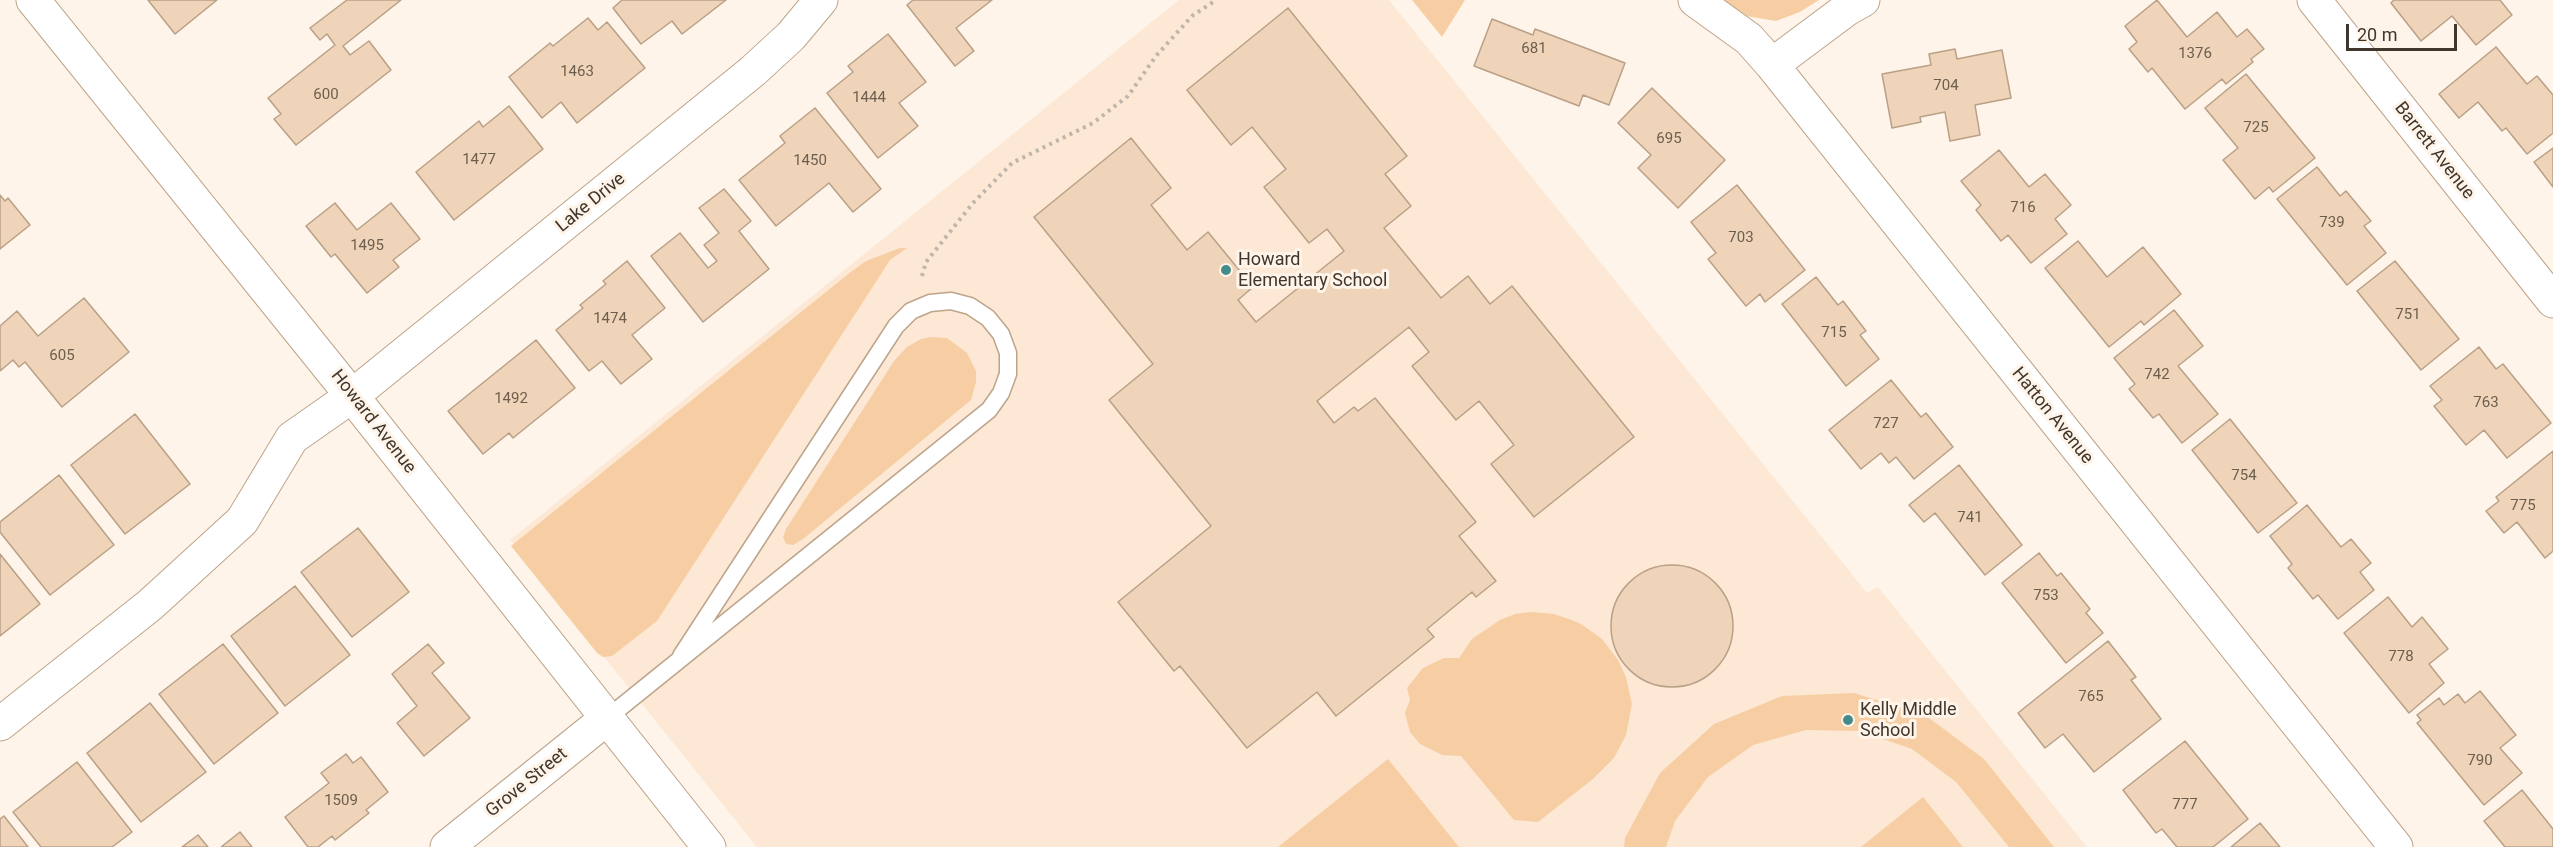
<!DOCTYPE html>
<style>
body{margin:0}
#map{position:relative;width:2553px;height:847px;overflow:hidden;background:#fff4e9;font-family:Roboto,sans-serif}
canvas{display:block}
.scale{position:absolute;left:2346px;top:24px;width:111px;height:27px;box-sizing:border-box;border:3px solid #40362b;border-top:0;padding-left:8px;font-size:18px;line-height:21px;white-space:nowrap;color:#40362b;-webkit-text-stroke:4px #fff4e9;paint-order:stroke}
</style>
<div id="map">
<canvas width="2553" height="847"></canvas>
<div class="scale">20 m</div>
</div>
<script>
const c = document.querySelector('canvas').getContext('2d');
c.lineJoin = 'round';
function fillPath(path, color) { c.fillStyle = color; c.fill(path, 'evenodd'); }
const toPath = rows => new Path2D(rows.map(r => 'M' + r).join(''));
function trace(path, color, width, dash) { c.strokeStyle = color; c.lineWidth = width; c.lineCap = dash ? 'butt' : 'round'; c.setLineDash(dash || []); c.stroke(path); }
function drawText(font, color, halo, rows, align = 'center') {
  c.font = font + ' Roboto,sans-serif'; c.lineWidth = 6; c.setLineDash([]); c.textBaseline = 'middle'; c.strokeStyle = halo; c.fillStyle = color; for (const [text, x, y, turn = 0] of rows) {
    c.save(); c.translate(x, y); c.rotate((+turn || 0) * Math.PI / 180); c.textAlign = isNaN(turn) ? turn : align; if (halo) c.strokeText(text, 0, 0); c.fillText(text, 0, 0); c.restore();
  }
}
const built = toPath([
 [1179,0,1389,0,1867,593,1878,587,2087,847,757,847,510,540]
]);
const green = toPath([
 [1412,0,1465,0,1442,37],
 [1721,0,1819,0,1800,12,1776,21,1746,16],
 [900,248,907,248,890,260,657,621,612,656,603,657,597,653,511,546,852,271,866,261],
 [930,337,947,338,967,353,976,371,976,382,971,400,803,539,793,545,786,544,783,537,786,529,894,361,907,347,921,339],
 [1531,612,1554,614,1569,619,1581,624,1602,639,1618,660,1626,677,1632,704,1626,735,1614,758,1593,779,1538,822,1514,820,1461,756,1442,755,1420,744,1410,732,1405,713,1410,700,1407,688,1423,668,1444,658,1459,658,1472,639,1500,620,1515,614],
 [1854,693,1925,715,1984,759,2054,847,2009,847,1956,782,1912,749,1860,731,1806,730,1753,745,1708,777,1675,821,1666,847,1624,847,1625,838,1660,773,1714,724,1782,696],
 [1388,759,1459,847,1278,847],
 [1923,797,1963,847,1861,847]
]);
const building = toPath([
 [148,0,217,0,175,34,148,0],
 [347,0,401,0,343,46,350,55,369,41,391,70,296,145,274,119,281,114,268,98,335,45,327,34,320,40,310,28,347,0],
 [622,0,726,0,682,34,672,21,641,44,613,8,622,0],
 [913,0,992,0,956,28,974,51,955,66,907,5,913,0],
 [2157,0,2187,37,2217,12,2237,37,2247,29,2264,49,2251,59,2253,62,2226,84,2222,79,2185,109,2152,68,2148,72,2129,49,2137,42,2125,26,2157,0],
 [2394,0,2500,0,2512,15,2476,45,2452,16,2421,41,2391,3,2394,0],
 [1288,8,1407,156,1385,174,1411,206,1384,228,1441,298,1468,276,1490,304,1512,286,1634,437,1534,517,1491,464,1514,445,1479,401,1456,420,1412,366,1429,352,1409,327,1317,401,1334,423,1354,407,1358,411,1375,398,1476,522,1459,536,1496,581,1476,597,1472,592,1427,629,1434,637,1336,716,1317,692,1247,748,1180,666,1174,671,1118,602,1211,526,1109,400,1153,364,1034,217,1131,138,1171,188,1151,205,1187,250,1208,232,1253,287,1238,300,1256,322,1344,251,1327,229,1309,243,1264,187,1286,169,1252,127,1231,145,1187,90,1288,8],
 [588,18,598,30,607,22,645,68,577,123,561,102,542,118,509,77,550,43,553,46,588,18],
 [1492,19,1533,35,1535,29,1625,63,1609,105,1583,95,1579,106,1474,66,1492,19],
 [888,34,926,82,899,103,918,126,878,158,827,93,853,72,848,66,888,34],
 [2496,47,2527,84,2537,76,2553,95,2553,133,2527,154,2506,128,2502,131,2478,102,2459,118,2439,94,2496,47],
 [1955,49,1957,59,2002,50,2011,98,1975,105,1980,135,1950,141,1945,112,1920,117,1921,122,1892,128,1882,74,1931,65,1929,54,1955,49],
 [2246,74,2315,158,2273,192,2269,187,2255,199,2223,160,2238,148,2205,108,2246,74],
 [1652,88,1725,160,1678,208,1638,168,1651,155,1618,123,1652,88],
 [509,106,543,149,454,220,416,172,479,121,483,127,509,106],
 [815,108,881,189,853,212,829,183,776,226,739,180,785,143,780,136,815,108],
 [2553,148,2553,187,2534,162,2553,148],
 [1999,150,2029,187,2045,174,2071,205,2055,219,2067,234,2031,263,2008,235,2001,241,1976,210,1981,205,1961,181,1999,150],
 [2317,167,2340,196,2346,191,2371,221,2364,226,2386,253,2347,285,2277,199,2317,167],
 [1737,185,1805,270,1765,302,1760,294,1746,306,1708,259,1716,253,1691,222,1737,185],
 [724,189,751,221,739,231,769,269,703,322,651,256,680,233,708,268,717,261,704,245,719,233,699,208,724,189],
 [0,195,5,201,8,198,30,225,0,249,0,195],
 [335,203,357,230,391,203,420,239,393,260,399,267,367,293,335,254,331,257,306,226,335,203],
 [2078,241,2107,277,2143,247,2181,294,2144,325,2141,321,2109,347,2045,268,2078,241],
 [627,261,665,308,632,335,652,359,621,384,602,361,589,371,556,330,583,308,580,305,606,284,603,281,627,261],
 [2395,261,2459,339,2421,370,2357,291,2395,261],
 [1816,277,1838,305,1843,301,1866,331,1860,335,1879,359,1846,386,1782,304,1816,277],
 [84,298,129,352,62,407,25,362,19,367,13,360,0,371,0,326,17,311,38,336,84,298],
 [2174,310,2203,346,2178,366,2218,414,2182,443,2159,414,2153,418,2129,389,2135,384,2114,358,2174,310],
 [536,340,575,388,513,438,509,433,483,454,448,411,536,340],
 [2479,347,2496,369,2503,364,2551,423,2507,458,2484,430,2466,445,2434,406,2442,400,2430,386,2479,347],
 [1891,380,1921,417,1926,413,1953,447,1914,479,1896,457,1889,463,1881,453,1861,469,1829,430,1891,380],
 [135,414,190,484,125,534,71,465,135,414],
 [2230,419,2297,503,2258,533,2192,450,2230,419],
 [2553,451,2553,551,2545,558,2517,522,2504,533,2486,511,2499,501,2496,497,2553,451],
 [1959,465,2022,545,1985,575,1935,513,1924,522,1909,505,1959,465],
 [59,475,114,545,50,595,0,532,0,522,59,475],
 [2307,505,2341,547,2351,539,2371,563,2360,572,2374,590,2338,619,2318,595,2313,599,2288,568,2292,564,2270,536,2307,505],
 [358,528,409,592,352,637,301,572,358,528],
 [2039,553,2057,576,2061,573,2090,609,2086,613,2103,633,2066,663,2002,583,2039,553],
 [0,554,40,604,0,636,0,554],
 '1611 626a61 61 0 1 1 122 0a61 61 0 1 1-122 0Z',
 [295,586,350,655,285,706,231,636,295,586],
 [2388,597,2412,627,2422,617,2448,649,2429,664,2444,683,2409,713,2344,633,2388,597],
 [2108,641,2136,677,2131,680,2161,719,2094,772,2063,734,2045,748,2018,713,2108,641],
 [223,644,278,713,214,764,159,694,223,644],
 [428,644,444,663,432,673,470,718,424,756,397,723,417,706,392,674,428,644],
 [2480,691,2516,735,2500,748,2522,773,2484,805,2417,723,2421,720,2417,715,2439,698,2444,705,2458,694,2465,703,2480,691],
 [150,703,206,772,141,822,87,753,150,703],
 [2185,741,2248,819,2213,847,2177,847,2162,829,2156,833,2123,790,2185,741],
 [346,754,353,763,361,757,388,792,366,810,369,813,335,840,332,836,318,847,308,847,285,817,329,783,321,773,346,754],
 [77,762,132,832,112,847,41,847,13,812,77,762],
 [2522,790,2553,829,2553,847,2505,847,2484,821,2522,790],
 [4,816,28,847,0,847,0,819,4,816],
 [2260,823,2280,847,2231,847,2260,823],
 [240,832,252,847,221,847,240,832],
 [198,835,208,847,182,847,198,835]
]);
const path = toPath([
 [922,276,926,262,973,203,1012,163,1093,123,1128,96,1156,56,1192,16,1216,0]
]);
const lane = toPath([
 [606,719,989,410,1001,393,1008,374,1008,353,1001,334,988,318,970,306,951,301,930,303,911,311,896,326,681,656]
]);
const street = toPath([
 [1695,0,1749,39,1772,65,2396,847],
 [2314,0,2553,301],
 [1772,65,1847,9,1863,0],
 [0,724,150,605,242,521,292,438,352,396]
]);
const secondary = toPath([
 [33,0,352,396,709,847],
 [352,396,753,71,791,36,821,0],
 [447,847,606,719]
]);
const markers = [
 [1226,270,6,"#448c8a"],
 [1848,720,6,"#448c8a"]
];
const numberNames = [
 ["681",1534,49],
 ["1376",2195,54],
 ["1463",577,72],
 ["704",1946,86],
 ["600",326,95],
 ["1444",869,98],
 ["725",2256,128],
 ["695",1669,139],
 ["1477",479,160],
 ["1450",810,161],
 ["716",2023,208],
 ["739",2332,223],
 ["703",1741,238],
 ["1495",367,246],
 ["751",2408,315],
 ["1474",610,319],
 ["715",1834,333],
 ["605",62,356],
 ["742",2157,375],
 ["1492",511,399],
 ["763",2486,403],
 ["727",1886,424],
 ["754",2244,476],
 ["775",2523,506],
 ["741",1970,518],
 ["753",2046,596],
 ["778",2401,657],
 ["765",2091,697],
 ["790",2480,761],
 ["1509",341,801],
 ["777",2185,805]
];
const streetNames = [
 ["Barrett Avenue",2434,151,52],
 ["Lake Drive",591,203,-39],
 ["Hatton Avenue",2052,416,51],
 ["Howard Avenue",373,422,52],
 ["Grove Street",527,783,-39]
];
const poiNames = [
 ["Howard",1238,260],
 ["Elementary School",1238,281],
 ["Kelly Middle",1860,710],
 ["School",1860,731]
];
fillPath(built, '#fce8d4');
fillPath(green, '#f7cea4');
fillPath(building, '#efd4b9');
trace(building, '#b9a086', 1.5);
trace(lane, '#bda48a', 19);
trace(street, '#bda48a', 35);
trace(secondary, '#bda48a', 35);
trace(path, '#bfb5aa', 4, [3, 4.5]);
trace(lane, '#fff', 16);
trace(street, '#fff', 33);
trace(secondary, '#fff', 33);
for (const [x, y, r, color] of markers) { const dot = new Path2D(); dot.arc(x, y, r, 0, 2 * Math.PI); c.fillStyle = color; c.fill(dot); trace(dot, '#fff4e9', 2); }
drawText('15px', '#6c5e4e', null, numberNames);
drawText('18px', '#40362b', '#fff4e9', streetNames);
drawText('18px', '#40362b', '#fff4e9', poiNames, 'left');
</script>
